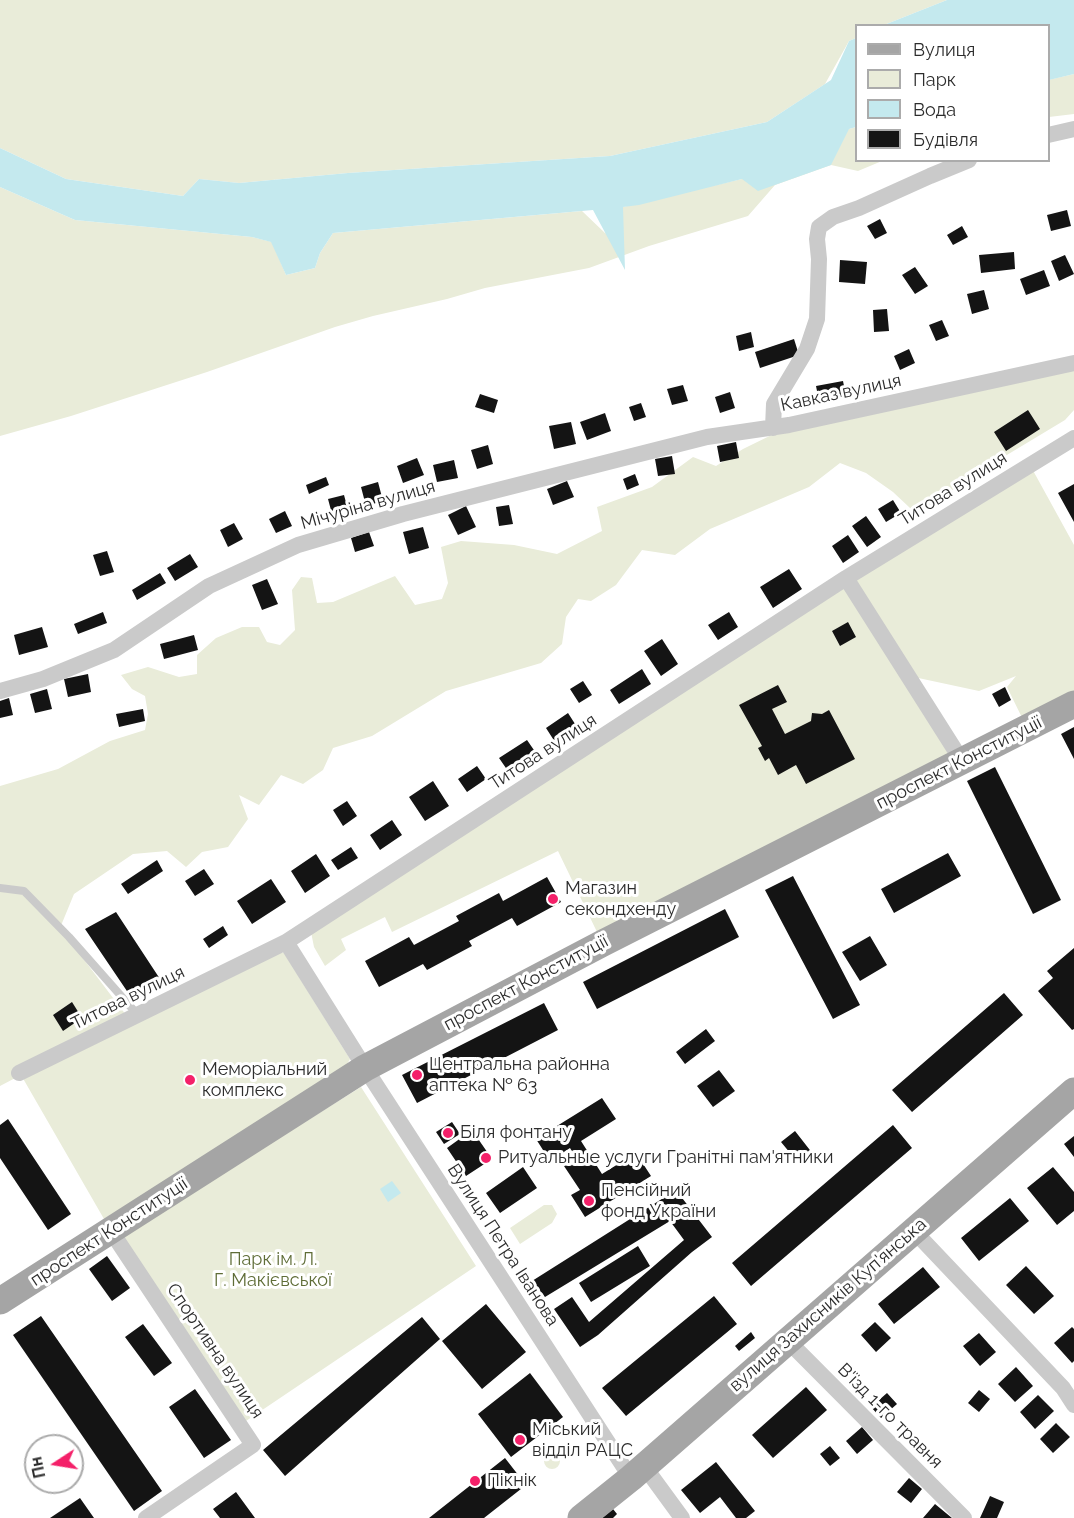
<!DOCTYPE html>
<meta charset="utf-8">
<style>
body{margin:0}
#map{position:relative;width:1074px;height:1518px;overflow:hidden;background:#fff;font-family:Raleway,sans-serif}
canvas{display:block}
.legend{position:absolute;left:855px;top:24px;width:195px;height:138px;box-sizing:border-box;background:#fff;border:2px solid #ababab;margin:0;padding:8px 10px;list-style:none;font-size:18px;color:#2d2d2d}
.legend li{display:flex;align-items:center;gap:12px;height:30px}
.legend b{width:30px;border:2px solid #ababab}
.north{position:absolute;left:24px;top:1434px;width:60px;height:60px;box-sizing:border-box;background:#fff;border:2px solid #ababab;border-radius:50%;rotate:258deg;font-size:16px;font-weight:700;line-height:24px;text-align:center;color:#2d2d2d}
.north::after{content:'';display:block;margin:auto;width:21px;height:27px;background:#f42069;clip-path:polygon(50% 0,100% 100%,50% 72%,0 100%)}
</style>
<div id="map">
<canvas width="1074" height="1518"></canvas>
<ul class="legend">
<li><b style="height:8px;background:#a5a5a5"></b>Вулиця</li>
<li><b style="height:16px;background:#e9ecd9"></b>Парк</li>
<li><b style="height:16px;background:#c4e9ee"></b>Вода</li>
<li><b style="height:16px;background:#141414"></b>Будівля</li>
</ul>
<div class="north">Пн</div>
</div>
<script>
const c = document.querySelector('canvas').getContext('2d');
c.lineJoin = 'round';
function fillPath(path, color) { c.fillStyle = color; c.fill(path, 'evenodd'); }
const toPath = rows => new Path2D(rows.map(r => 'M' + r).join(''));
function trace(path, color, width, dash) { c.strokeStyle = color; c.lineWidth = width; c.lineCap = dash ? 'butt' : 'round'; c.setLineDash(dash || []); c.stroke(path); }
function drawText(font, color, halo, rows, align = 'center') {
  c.font = font + ' Raleway,sans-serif'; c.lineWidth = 6; c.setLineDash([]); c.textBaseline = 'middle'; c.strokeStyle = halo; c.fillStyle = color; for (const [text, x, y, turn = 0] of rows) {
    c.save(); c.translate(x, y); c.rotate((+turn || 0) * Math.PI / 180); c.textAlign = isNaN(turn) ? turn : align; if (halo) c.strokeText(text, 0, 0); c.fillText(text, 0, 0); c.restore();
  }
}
const green = toPath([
 [0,0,947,0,884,25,856,26,856,38,849,41,825,84,767,122,610,156,348,173,239,183,199,179,183,196,66,179,0,148],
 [1074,74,1074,114,1049,117,1048,80],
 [856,127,856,160,882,161,858,171,831,165,775,185,748,216,649,246,589,268,485,288,447,299,373,316,335,327,207,372,71,416,0,436,0,187,75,220,252,237,272,242,286,275,315,268,320,253,333,233,582,211,605,233,617,237,623,207,763,174,849,129],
 [1074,370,1074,410,1065,420,972,476,922,512,910,508,893,492,866,473,840,463,809,487,710,529,675,555,642,550,616,585,591,601,578,599,566,617,562,644,541,663,446,691,372,736,333,748,323,770,303,784,281,775,259,805,239,795,248,819,228,847,202,852,186,867,167,851,133,854,74,894,60,928,129,1019,268,951,284,953,350,1059,345,1068,104,1219,21,1075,0,1086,0,786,58,769,110,741,145,730,148,714,145,696,132,689,121,675,148,667,179,677,197,674,197,655,216,638,242,627,259,627,267,642,280,645,295,630,292,590,301,577,312,578,317,603,333,602,395,576,415,605,442,599,448,583,441,547,461,541,514,545,557,554,602,531,597,507,652,487,693,457,716,466,743,449,794,424],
 [1030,465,1074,545,1074,714,1031,736,1007,687,1016,676,979,691,909,676,962,771,388,1069,375,1050,468,999,597,932,558,851,392,932,385,917,341,939,346,950,325,966,314,947,310,927],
 [361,1087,476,1266,240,1425,117,1239],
 [544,1205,552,1205,557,1214,552,1223,520,1244,510,1228],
 '544 1461a8 8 0 1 1 16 0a8 8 0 1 1-16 0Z'
]);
const water = toPath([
 [947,0,1074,0,1074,74,1049,80,1048,26,884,25],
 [856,38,856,127,849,129,831,165,758,191,742,179,639,205,623,207,625,270,593,210,333,233,320,253,315,268,286,275,271,242,252,237,75,220,0,187,0,148,66,179,183,196,199,179,239,183,348,173,610,156,767,122,831,80,849,41],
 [392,1181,401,1193,388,1202,380,1189]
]);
const building = toPath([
 [1067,210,1071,226,1051,231,1047,215],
 [880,219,887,233,875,239,867,226],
 [962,226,968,237,953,245,947,235],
 [1014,252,1015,269,981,273,979,255],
 [1065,255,1074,274,1059,281,1051,261],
 [840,260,867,262,865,284,839,282],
 [915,267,928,286,915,294,902,275],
 [1044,270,1050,286,1026,295,1020,279],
 [984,290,989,309,972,314,967,294],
 [887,309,889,331,874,332,873,310],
 [942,320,949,336,936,341,929,325],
 [751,332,754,347,739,351,736,336],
 [794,339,799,355,760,368,755,352],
 [909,349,915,363,900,370,894,356],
 [843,381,846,396,819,401,816,386],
 [683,385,688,401,672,405,667,389],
 [730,392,735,408,720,413,715,397],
 [480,394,498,400,494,413,475,407],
 [641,403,646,417,634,421,629,407],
 [1028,410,1040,429,1006,451,994,432],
 [605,413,611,431,587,440,580,422],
 [571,422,576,444,554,449,549,426],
 [736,442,739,458,720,462,717,446],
 [488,445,493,464,477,469,471,450],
 [672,456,675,474,658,476,655,459],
 [417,458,424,475,403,483,397,466],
 [454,460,458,478,437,482,433,465],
 [635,474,639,485,627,490,623,479],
 [326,477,329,485,309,494,306,485],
 [567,481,574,497,553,505,547,489],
 [378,482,383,501,366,506,361,487],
 [1074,484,1074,522,1058,493],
 [344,495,348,510,332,514,328,499],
 [893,500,901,513,886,522,878,509],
 [509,505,513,524,499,526,496,507],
 [466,506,476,527,458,535,448,515],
 [285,511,292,526,276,533,269,519],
 [866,516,881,537,867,547,852,526],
 [234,523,243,539,228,547,220,530],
 [423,527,429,548,409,554,403,532],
 [369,532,374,546,355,552,351,538],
 [848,535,859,552,843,563,832,546],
 [107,551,114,572,100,576,93,555],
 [190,554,198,567,175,581,167,568],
 [789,569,802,589,773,608,760,587],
 [160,573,166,583,137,600,132,590],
 [267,579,278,604,262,610,252,585],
 [103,612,107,623,78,634,74,624],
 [729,612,738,627,718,640,708,625],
 [848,622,856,637,840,646,832,631],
 [42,627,48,647,19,655,14,635],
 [194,635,198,650,164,659,160,644],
 [662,639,678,664,661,676,644,651],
 [642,669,651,684,619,704,610,690],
 [88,674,91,692,68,697,64,679],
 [583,681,592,695,579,703,570,689],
 [778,685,787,702,772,709,785,734,811,721,812,713,822,714,829,710,855,759,806,784,796,765,778,775,769,758,765,761,758,748,762,746,739,705],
 [1005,687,1011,700,999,707,992,694],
 [47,689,52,709,35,713,30,694],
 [9,698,13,715,0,718,0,701],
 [143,709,145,721,119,727,116,714],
 [568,713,577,727,555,742,546,728],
 [1074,727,1074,759,1061,734],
 [527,740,536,753,508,771,499,758],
 [477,766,486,779,467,792,458,779],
 [995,767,1061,900,1033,914,967,781],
 [433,781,449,806,425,821,409,797],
 [347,801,357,816,343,826,333,810],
 [392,820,402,835,380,850,370,835],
 [351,847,358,858,338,870,331,860],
 [948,853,961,876,894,913,881,889],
 [316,854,330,876,305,893,291,871],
 [157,860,163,871,128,894,121,884],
 [204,869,214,884,195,896,185,881],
 [793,876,860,1005,833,1019,765,890],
 [547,877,561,902,517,926,512,918,469,941,472,946,427,970,423,964,379,987,365,961,409,937,414,945,459,921,456,916,499,893,503,901],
 [271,879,286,902,252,924,237,901],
 [725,909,739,937,597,1009,583,982],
 [116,912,162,982,133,1000,85,929],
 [223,926,228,935,209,948,203,939],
 [870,936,887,965,860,981,842,952],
 [1074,948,1074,1029,1072,1030,1038,991,1053,978,1047,971],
 [1004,993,1023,1015,912,1112,892,1090],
 [72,1002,82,1018,63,1031,53,1015],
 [544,1003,558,1030,417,1103,402,1075],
 [706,1029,715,1041,685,1064,676,1052],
 [719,1070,735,1091,713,1107,697,1086],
 [602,1098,616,1119,581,1141,602,1174,636,1153,651,1176,585,1217,571,1195,580,1190,564,1166,576,1158,570,1148,550,1161,536,1139],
 [8,1119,71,1214,48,1230,0,1158,0,1125],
 [452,1122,460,1134,444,1144,436,1132],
 [893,1125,912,1148,751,1286,732,1263],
 [472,1130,492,1159,466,1176,447,1148],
 [795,1131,813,1154,800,1165,781,1142],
 [1074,1136,1074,1157,1064,1144],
 [523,1167,537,1188,500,1213,486,1193],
 [1053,1167,1074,1192,1074,1211,1057,1225,1027,1188],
 [676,1190,712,1237,692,1252,598,1335,580,1347,554,1309,572,1297,589,1322,684,1240,670,1221,545,1297,532,1281],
 [1010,1198,1029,1221,979,1261,961,1238],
 [638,1246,650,1266,591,1302,579,1283],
 [107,1256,130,1288,112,1301,89,1269],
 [1026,1266,1054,1296,1034,1314,1006,1285],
 [923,1267,940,1287,894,1324,878,1304],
 [714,1296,737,1324,626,1416,602,1388],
 [486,1304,526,1352,482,1389,442,1341],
 [41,1316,162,1491,134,1511,13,1335],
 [422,1317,440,1339,285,1476,263,1450],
 [875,1322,891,1338,876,1352,861,1335],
 [143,1324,172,1363,154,1376,125,1337],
 [1072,1327,1074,1329,1074,1361,1072,1363,1054,1343],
 [751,1332,755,1338,739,1351,735,1346],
 [979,1333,996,1352,980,1366,963,1346],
 [1016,1367,1033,1386,1015,1402,998,1384],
 [530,1373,563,1417,511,1457,478,1414],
 [806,1387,827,1410,773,1458,752,1435],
 [195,1389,231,1440,204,1458,169,1407],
 [979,1390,990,1399,979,1412,968,1403],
 [887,1393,897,1404,881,1418,871,1407],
 [1038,1395,1054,1411,1035,1429,1020,1412],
 [1056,1423,1070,1437,1053,1453,1040,1439],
 [862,1427,873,1440,857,1454,846,1441],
 [830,1446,840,1458,830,1466,820,1454],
 [505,1458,526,1485,484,1518,429,1518],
 [716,1462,755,1511,746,1518,736,1518,720,1497,700,1513,681,1490],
 [909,1478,922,1489,911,1503,897,1492],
 [236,1492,255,1518,220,1518,213,1509],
 [990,1496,1004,1502,997,1518,980,1518],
 [80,1498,94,1518,50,1518],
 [935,1504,952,1518,923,1518],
 [613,1509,617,1514,613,1518,602,1518]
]);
const service = toPath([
 [0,888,24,891,69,937,137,1014]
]);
const minor = toPath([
 [1048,135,1074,129],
 [773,428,774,404,807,349,817,319,819,259,817,239,819,227,833,217,859,208,930,176,969,160],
 [846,578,962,761],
 [0,691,43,679,114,650,209,586,298,545,403,514,707,437,789,425,1074,363],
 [286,942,365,1068,631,1478],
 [19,1073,286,942,846,578,1074,438],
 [111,1231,253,1445,146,1518],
 [914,1231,1063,1388,1074,1405],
 [788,1341,964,1518],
 [644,1466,682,1518]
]);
const primary = toPath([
 [0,1301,365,1068,603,943,1074,704],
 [581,1518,631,1478,1074,1091]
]);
const markers = [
 [553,899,6,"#f42069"],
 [417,1075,6,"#f42069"],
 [190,1080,6,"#f42069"],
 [448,1133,6,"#f42069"],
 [486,1158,6,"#f42069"],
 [589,1201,6,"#f42069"],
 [520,1440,6,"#f42069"],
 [475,1481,6,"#f42069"]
];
const streetNames = [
 ["Кавказ вулиця",841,393,-12],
 ["Титова вулиця",953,489,-32],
 ["Мічуріна вулиця",368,505,-16],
 ["Титова вулиця",543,752,-33],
 ["проспект Конституції",959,763,-27],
 ["проспект Конституції",526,983,-28],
 ["Титова вулиця",128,998,-26],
 ["проспект Конституції",109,1232,-33],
 ["Вулиця Петра Іванова",503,1245,57],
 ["вулиця Захисників Куп'янська",828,1305,-41],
 ["Спортивна вулиця",215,1351,56],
 ["В'їзд 1-го травня",890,1416,45]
];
const poiNames = [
 ["Магазин",565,889],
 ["секондхенду",565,910],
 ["Центральна районна",429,1065],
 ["аптека № 63",429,1086],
 ["Меморіальний",202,1070],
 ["комплекс",202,1091],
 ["Біля фонтану",460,1133],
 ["Ритуальные услуги Гранітні пам'ятники",498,1158],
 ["Пенсійний",601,1191],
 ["фонд України",601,1212],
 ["Міський",532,1430],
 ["відділ РАЦС",532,1451],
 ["Пікнік",487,1481]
];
const parkNames = [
 ["Парк ім. Л.",273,1260],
 ["Г. Макієвської",273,1281]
];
fillPath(green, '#e9ecd9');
fillPath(water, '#c4e9ee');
fillPath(building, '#141414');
trace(service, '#cacaca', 8);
trace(minor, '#cacaca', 16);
trace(primary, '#a5a5a5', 27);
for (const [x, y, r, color] of markers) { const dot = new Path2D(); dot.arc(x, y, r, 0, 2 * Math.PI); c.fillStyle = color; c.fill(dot); trace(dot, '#fff', 2); }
drawText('18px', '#2d2d2d', '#fff', streetNames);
drawText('18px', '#2d2d2d', '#fff', poiNames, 'left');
drawText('18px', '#5f6d37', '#fff', parkNames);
</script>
